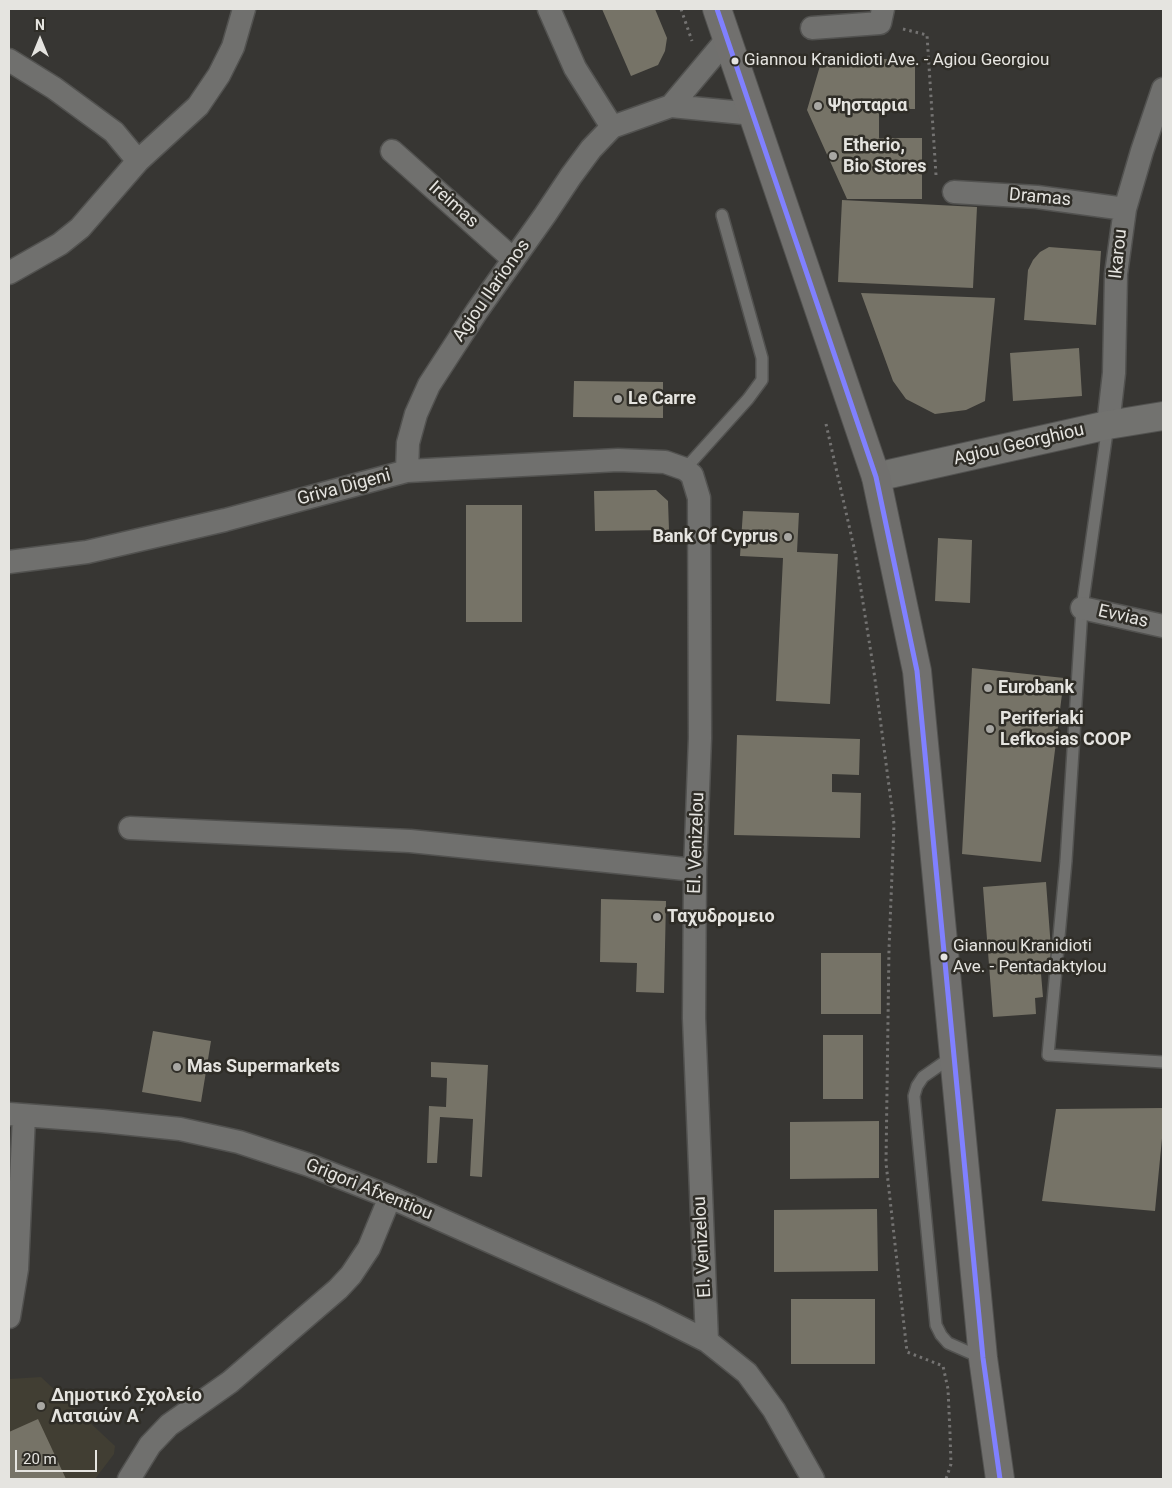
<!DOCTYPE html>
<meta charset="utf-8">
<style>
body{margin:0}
#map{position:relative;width:1172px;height:1488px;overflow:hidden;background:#373633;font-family:Roboto,sans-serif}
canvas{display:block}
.frame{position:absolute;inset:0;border:10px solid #e5e4e0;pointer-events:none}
.north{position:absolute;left:15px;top:15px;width:50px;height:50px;-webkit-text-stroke:4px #2f2d27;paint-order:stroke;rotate:0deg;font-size:14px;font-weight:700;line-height:20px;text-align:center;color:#e5e4e0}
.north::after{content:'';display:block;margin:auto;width:18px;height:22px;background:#e5e4e0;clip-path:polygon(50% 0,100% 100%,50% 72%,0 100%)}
.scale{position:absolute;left:15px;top:1450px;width:82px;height:22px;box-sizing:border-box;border:2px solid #e5e4e0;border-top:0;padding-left:6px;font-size:15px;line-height:18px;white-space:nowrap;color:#e5e4e0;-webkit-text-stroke:4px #2f2d27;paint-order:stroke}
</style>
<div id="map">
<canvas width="1172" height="1488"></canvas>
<div class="frame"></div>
<div class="north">N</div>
<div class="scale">20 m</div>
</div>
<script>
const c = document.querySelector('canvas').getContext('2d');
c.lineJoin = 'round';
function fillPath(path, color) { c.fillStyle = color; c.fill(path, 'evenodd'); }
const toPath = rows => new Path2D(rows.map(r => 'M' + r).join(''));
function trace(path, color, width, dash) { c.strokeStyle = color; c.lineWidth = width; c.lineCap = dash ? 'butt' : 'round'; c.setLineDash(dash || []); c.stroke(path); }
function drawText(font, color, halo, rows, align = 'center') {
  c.font = font + ' Roboto,sans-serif'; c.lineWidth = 5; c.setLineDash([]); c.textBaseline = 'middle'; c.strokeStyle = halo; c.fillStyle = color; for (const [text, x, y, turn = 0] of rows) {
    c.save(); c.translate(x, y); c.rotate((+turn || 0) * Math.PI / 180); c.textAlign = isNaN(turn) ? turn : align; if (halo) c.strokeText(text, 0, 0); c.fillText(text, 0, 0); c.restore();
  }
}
const built = toPath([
 [41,1377,115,1446,114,1454,95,1479,9,1479,9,1379]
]);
const building = toPath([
 [602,9,655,9,667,38,665,51,658,65,631,76],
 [822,59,915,59,915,109,879,109,879,138,922,138,922,199,847,199,807,110],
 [842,200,977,207,973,288,838,282],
 [1049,247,1101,251,1096,325,1024,320,1028,270,1033,260,1040,252],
 [861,293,995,298,985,401,966,410,935,414,906,399,893,381],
 [1079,348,1082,396,1013,401,1010,353],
 [574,381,663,382,663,418,573,417],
 [656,490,668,501,669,530,595,531,594,491],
 [466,505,522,505,522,622,466,622],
 [743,511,799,513,797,552,838,554,830,704,776,701,783,558,740,556],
 [938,538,972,540,970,603,935,601],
 [972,668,1064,678,1041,862,962,854],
 [737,735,860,739,859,775,832,774,832,792,861,793,860,838,734,835],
 [1046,882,1052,962,1040,962,1043,997,1035,998,1036,1014,993,1017,983,887],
 [601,899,666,901,664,993,636,992,637,963,600,962],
 [821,953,881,953,881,1014,821,1014],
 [153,1031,211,1041,201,1102,142,1092],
 [823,1035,863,1035,863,1099,823,1099],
 [431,1062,488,1065,482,1177,470,1176,473,1119,440,1117,437,1163,427,1163,429,1106,446,1107,447,1078,431,1077],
 [1163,1108,1163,1128,1155,1211,1042,1201,1056,1109],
 [879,1121,879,1178,790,1179,790,1122],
 [877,1209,878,1271,774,1272,774,1210],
 [791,1299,875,1299,875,1364,791,1364],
 [38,1419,66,1479,9,1479,9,1432]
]);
const path = toPath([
 [681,9,692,41],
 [903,29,927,35,936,175],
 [826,424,855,552,874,672,894,824,889,949,886,1163,907,1352,943,1366,948,1389,950,1433,951,1464,946,1479]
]);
const service = toPath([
 [1108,425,1082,608,1066,861,1048,1055,1163,1062],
 [685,469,748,399,762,380,762,358,722,215],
 [953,1056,923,1077,917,1086,914,1096,936,1325,941,1335,948,1343,982,1358]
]);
const minor = toPath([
 [549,9,575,68,612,127],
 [812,28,880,23,883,9],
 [9,60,54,88,114,132,138,161],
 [671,106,728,38],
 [392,151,513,259],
 [954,192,1037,197,1125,209],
 [9,273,60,244,80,228,138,161,198,106,219,75,233,47,244,9],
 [1108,425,1114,373,1116,274,1125,209,1142,151,1163,89],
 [407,471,408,443,416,414,429,385,477,311,545,215,571,176,591,149,612,127,671,106,754,114],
 [9,562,87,552,225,520,407,471,618,460,665,462,685,469,692,475,699,498,700,738,695,870,694,1018,707,1341],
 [1082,608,1163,626],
 [130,828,410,841,695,870],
 [9,1114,102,1121,180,1129,239,1142,309,1165,390,1197,651,1313,707,1341,747,1373,774,1410,813,1479],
 [9,1317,17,1269,24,1116],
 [129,1479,150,1445,169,1425,230,1382,338,1289,351,1275,369,1248,390,1197]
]);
const secondary = toPath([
 [876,477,1108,425,1163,416]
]);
const primary = toPath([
 [717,9,876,477,917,671,983,1358,1000,1479]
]);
const bus1 = toPath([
 [717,9,876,477,917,671,983,1358,1000,1479]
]);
const markers = [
 [735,61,4.5,"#e5e4e0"],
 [818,106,5,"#a8a7a3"],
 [833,156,5,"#a8a7a3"],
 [618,399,5,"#a8a7a3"],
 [788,537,5,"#a8a7a3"],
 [988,688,5,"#a8a7a3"],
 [990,729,5,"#a8a7a3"],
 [657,917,5,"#a8a7a3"],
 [944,957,4.5,"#e5e4e0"],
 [177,1067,5,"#a8a7a3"],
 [41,1406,5,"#a8a7a3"]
];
const busNames = [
 ["Giannou Kranidioti Ave. - Agiou Georgiou",744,61],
 ["Giannou Kranidioti",953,947],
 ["Ave. - Pentadaktylou",953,968]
];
const poiNames = [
 ["Ψησταρια",828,106],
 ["Etherio,",843,146],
 ["Bio Stores",843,167],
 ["Le Carre",628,399],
 ["Bank Of Cyprus",778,537,"right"],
 ["Eurobank",998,688],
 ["Periferiaki",1000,719],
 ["Lefkosias COOP",1000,740],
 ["Ταχυδρομειο",667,917],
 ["Mas Supermarkets",187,1067],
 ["Δημοτικό Σχολείο",51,1396],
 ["Λατσιών Α΄",51,1417]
];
const streetNames = [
 ["Dramas",1040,198,5],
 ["Ireimas",453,205,42],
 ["Ikarou",1119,254,-84],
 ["Agiou Ilarionos",492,291,-55],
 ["Agiou Georghiou",1019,445,-13],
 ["Griva Digeni",344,488,-15],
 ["Evvias",1123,617,13],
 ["El. Venizelou",697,843,-88],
 ["Grigori Afxentiou",369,1190,22],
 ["El. Venizelou",703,1247,-93]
];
fillPath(built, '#413e33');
fillPath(building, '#767367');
trace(service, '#525250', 14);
trace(minor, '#525250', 25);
trace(secondary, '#525250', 30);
trace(primary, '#525250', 30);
trace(path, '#747372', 3, [2.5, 4]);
trace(service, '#70706e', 11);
trace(minor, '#70706e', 22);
trace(secondary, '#72726f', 28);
trace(primary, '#71706e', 28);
trace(bus1, '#8080ff', 5);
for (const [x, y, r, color] of markers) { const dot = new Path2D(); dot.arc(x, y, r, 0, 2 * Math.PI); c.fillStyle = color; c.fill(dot); trace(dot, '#2f2d27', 2); }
drawText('17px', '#e5e4e0', '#2f2d27', busNames, 'left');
drawText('bold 18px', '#e5e4e0', '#2f2d27', poiNames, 'left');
drawText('18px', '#e5e4e0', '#2f2d27', streetNames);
</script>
